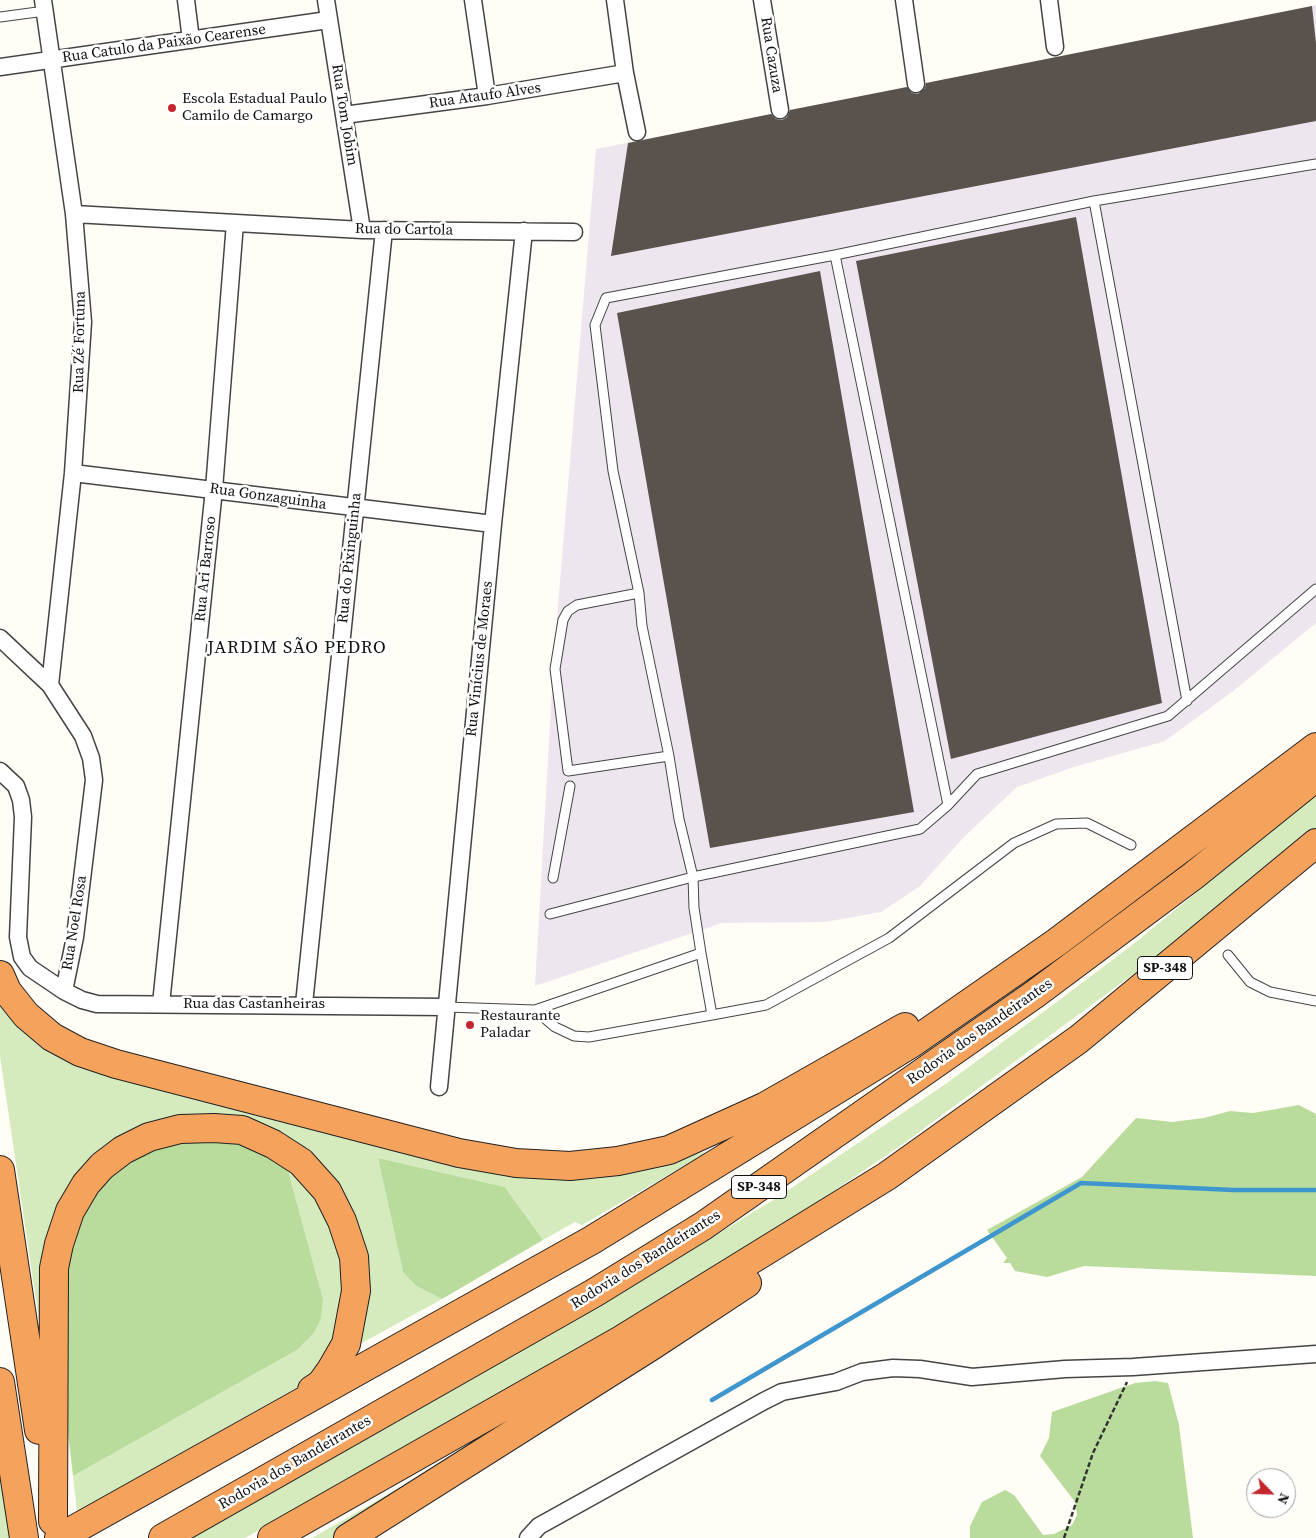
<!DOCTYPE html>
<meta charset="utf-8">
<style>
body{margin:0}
#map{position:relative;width:1316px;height:1538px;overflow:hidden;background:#fffdf5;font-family:"Source Serif 4",serif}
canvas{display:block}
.north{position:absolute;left:1246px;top:1468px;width:50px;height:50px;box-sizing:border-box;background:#fff;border:1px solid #a0a0a0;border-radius:50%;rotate:114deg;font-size:14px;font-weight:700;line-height:20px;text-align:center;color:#111}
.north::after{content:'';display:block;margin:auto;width:18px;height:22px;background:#c4262e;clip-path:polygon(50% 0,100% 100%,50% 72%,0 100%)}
</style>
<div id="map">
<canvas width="1316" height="1538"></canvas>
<div class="north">N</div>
</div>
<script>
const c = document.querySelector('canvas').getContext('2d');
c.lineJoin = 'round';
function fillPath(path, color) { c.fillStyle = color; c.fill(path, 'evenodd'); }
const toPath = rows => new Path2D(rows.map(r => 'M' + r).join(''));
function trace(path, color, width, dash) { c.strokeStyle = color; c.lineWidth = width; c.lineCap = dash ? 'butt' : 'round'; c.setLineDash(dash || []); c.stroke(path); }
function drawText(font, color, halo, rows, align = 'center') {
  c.font = font + ' "Source Serif 4",serif'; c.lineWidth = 5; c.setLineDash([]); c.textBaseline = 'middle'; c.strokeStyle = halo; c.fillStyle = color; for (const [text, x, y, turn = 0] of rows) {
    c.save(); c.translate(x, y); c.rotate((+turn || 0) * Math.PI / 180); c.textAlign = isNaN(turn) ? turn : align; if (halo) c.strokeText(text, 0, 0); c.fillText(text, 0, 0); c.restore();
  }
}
const industrial = toPath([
 [1316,5,1316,623,1232,692,1165,741,1074,767,1017,787,964,837,920,886,881,912,825,922,722,923,535,986,554,654,596,149]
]);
const green = toPath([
 [1316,794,1316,828,1154,959,900,1146,788,1222,613,1329,245,1538,192,1538,604,1303,775,1199,947,1083,1042,1013,1136,942],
 [0,990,33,1030,466,1165,676,1159,703,1152,706,1153,582,1225,575,1222,543,1240,505,1187,378,1158,403,1272,416,1286,442,1299,351,1349,364,1285,283,1139,44,1354,0,1056],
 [286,1163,320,1195,347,1271,336,1346,303,1384,77,1512,73,1476,297,1350,314,1333,323,1299],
 [444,1462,336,1538,312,1538],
 [0,1479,7,1512,13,1538,0,1538]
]);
const forest = toPath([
 [1299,1105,1316,1114,1316,1276,1084,1266,1047,1277,1015,1271,1010,1263,1003,1263,1007,1258,987,1230,1082,1177,1136,1118,1172,1122,1204,1118,1230,1111,1253,1113],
 [239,1141,286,1163,323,1299,321,1318,314,1333,297,1350,73,1476,64,1398,61,1296,69,1238,94,1193,110,1175,135,1155,162,1142],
 [378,1158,505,1187,543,1240,442,1299,416,1286,403,1272],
 [1155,1381,1168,1383,1179,1425,1193,1538,970,1538,970,1526,982,1502,1005,1490,1014,1495,1043,1535,1054,1534,1072,1525,1077,1515,1075,1502,1040,1456,1049,1438,1052,1412,1135,1383]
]);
const stream = toPath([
 [712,1400,1081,1183,1233,1190,1316,1190]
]);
const building = toPath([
 [1312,6,1316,43,1316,121,611,256,628,143,771,114,776,119,782,120,787,117,790,110,907,87,912,93,918,94,925,88,926,83],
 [1076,217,1162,703,951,759,856,261],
 [820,271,914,812,710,848,617,313]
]);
const path = toPath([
 [1064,1538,1093,1453,1127,1382]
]);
const lane = toPath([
 [0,17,45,11],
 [1094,201,1187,701],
 [835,255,948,805],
 [639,593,577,605,568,611,563,620,555,669,568,771,669,756],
 [553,878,570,786],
 [550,914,693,877,920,829,948,805,977,774,1168,716,1316,589],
 [701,953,712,1015,766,1005,889,938,1014,843,1056,824,1087,823,1131,845],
 [1228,955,1250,982,1270,992,1316,1001],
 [446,1007,535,1010,701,953,694,908,693,877,679,819,669,756,642,626,639,593,613,471,595,325,606,298,835,255,1094,201,1316,164],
 [535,1010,555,1027,574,1036,589,1037,712,1015]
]);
const street = toPath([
 [43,0,74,214,83,322,73,473,50,685],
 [186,0,191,40],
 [326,0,362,230],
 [473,0,487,96],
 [615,0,625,73,637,132],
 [762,0,780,110],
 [904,0,916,84],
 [1049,0,1055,47],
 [0,67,328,20],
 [344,115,487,96,625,73],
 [74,214,362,230,574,232],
 [73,473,493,524],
 [0,638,50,685,83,736,91,758,94,780,75,937,64,991,30,968,22,957,18,937,23,817,21,800,16,786,0,771],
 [64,991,82,1000,97,1004,446,1007],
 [161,1004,214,489,235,223],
 [304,1004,384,230],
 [439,1087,493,524,524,231],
 [528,1538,539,1526,764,1401,782,1392,836,1382,862,1372,893,1368,920,1369,972,1377,1065,1369,1133,1367,1316,1354]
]);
const highway = toPath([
 [0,975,7,991,26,1015,52,1037,80,1052,116,1064,459,1153,516,1163,570,1166,618,1161,669,1150,764,1107,905,1027],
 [0,1170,39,1430],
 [0,1382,24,1538],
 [53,1521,54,1268,59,1244,70,1211,86,1184,102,1166,123,1150,149,1137,180,1129,214,1128,242,1130,273,1144,301,1162,327,1191,342,1221,354,1257,356,1291,346,1344,331,1370,321,1384,312,1390],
 [59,1538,592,1240,912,1043,1057,942,1316,747],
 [163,1538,594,1293,703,1226,1035,994,1193,876,1316,777],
 [272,1538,621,1340,887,1176,1079,1039,1316,843],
 [348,1538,653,1345,747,1283]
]);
const markers = [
 [172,108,5,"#c4262e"],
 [470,1025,5,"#c4262e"]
];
const shields = [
 [1165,968,55],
 [759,1187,55]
];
const shieldNames = [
 ["SP-348",1165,968],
 ["SP-348",759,1187]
];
const streetNames = [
 ["Rua Catulo da Paixão Cearense",164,44,-8],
 ["Rua Cazuza",771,55,81],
 ["Rua Ataufo Alves",485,96,-8],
 ["Rua Tom Jobim",344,115,81],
 ["Rua do Cartola",404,230,1],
 ["Rua Zé Fortuna",80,342,-89],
 ["Rua Gonzaguinha",268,497,8],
 ["Rua do Pixinguinha",350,558,-84],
 ["Rua Ari Barroso",206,569,-84],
 ["Rua Vinícius de Moraes",480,659,-84],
 ["Rua Noel Rosa",75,923,-81],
 ["Rua das Castanheiras",254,1004],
 ["Rodovia dos Bandeirantes",980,1032,-35],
 ["Rodovia dos Bandeirantes",646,1260,-32],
 ["Rodovia dos Bandeirantes",295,1463,-30]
];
const poiNames = [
 ["Escola Estadual Paulo",182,99],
 ["Camilo de Camargo",182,116],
 ["Restaurante",480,1016],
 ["Paladar",480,1033]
];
const quarterNames = [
 ["JARDIM SÃO PEDRO",297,648]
];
fillPath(industrial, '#eee6ef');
fillPath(green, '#d5ebbd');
fillPath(forest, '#b9dc9c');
trace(stream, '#3f96cf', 4.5);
fillPath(building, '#5a524d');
trace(lane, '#444', 11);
trace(street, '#444', 19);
trace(highway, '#222', 30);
trace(path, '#333', 2.5, [5, 2.5]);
trace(lane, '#fff', 9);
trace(street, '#fff', 16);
trace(highway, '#f5a25d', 28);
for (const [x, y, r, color] of markers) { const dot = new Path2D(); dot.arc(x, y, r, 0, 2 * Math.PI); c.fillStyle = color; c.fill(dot); trace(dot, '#fff', 2); }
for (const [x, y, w] of shields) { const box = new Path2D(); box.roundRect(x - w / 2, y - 11.5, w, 23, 4); c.fillStyle = '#fff'; c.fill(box); trace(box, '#111', 1); }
drawText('bold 14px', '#111', null, shieldNames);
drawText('15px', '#111', '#fff', streetNames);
drawText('15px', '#111', '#fff', poiNames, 'left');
c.letterSpacing = '1px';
drawText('18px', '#111', '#fff', quarterNames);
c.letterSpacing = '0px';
</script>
